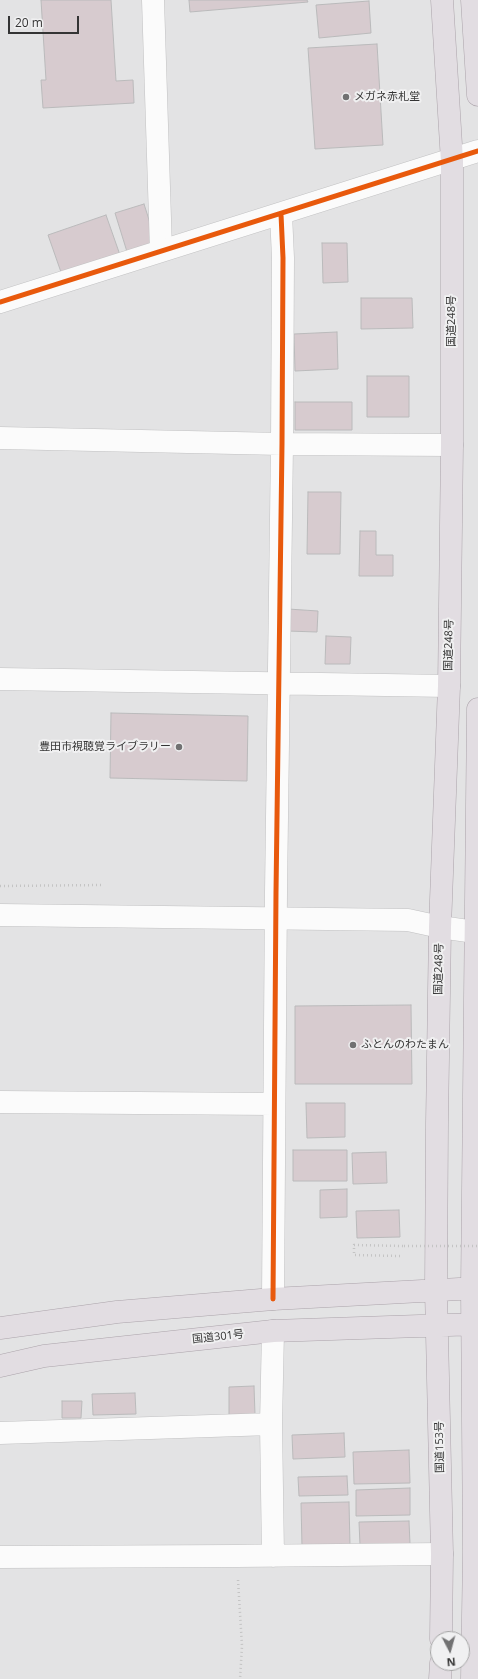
<!DOCTYPE html>
<meta charset="utf-8">
<style>
body{margin:0}
#map{position:relative;width:478px;height:1679px;overflow:hidden;background:#e3e3e4;font-family:"Open Sans",sans-serif}
canvas{display:block}
.north{position:absolute;left:430px;top:1631px;width:40px;height:40px;box-sizing:border-box;background:#f0f0f1;border:1px solid #a5a5a5;border-radius:50%;rotate:174deg;font-size:11px;font-weight:700;line-height:16px;text-align:center;color:#343434}
.north::after{content:'';display:block;margin:auto;width:14px;height:18px;background:#717172;clip-path:polygon(50% 0,100% 100%,50% 72%,0 100%)}
.scale{position:absolute;left:8px;top:16px;width:71px;height:18px;box-sizing:border-box;border:2px solid #343434;border-top:0;padding-left:5px;font-size:12px;line-height:14px;white-space:nowrap;color:#343434;-webkit-text-stroke:3px #f0f0f1;paint-order:stroke}
</style>
<div id="map">
<canvas width="478" height="1679"></canvas>
<div class="north">N</div>
<div class="scale">20 m</div>
</div>
<script>
const c = document.querySelector('canvas').getContext('2d');
c.lineJoin = 'round';
function fillPath(path, color) { c.fillStyle = color; c.fill(path, 'evenodd'); }
const toPath = rows => new Path2D(rows.map(r => 'M' + r).join(''));
function trace(path, color, width, dash) { c.strokeStyle = color; c.lineWidth = width; c.lineCap = dash ? 'butt' : 'round'; c.setLineDash(dash || []); c.stroke(path); }
function drawText(font, color, halo, rows, align = 'center') {
  c.font = font + ' "Open Sans","Noto Sans JP",sans-serif'; c.lineWidth = 4; c.setLineDash([]); c.textBaseline = 'middle'; c.strokeStyle = halo; c.fillStyle = color; for (const [text, x, y, turn = 0] of rows) {
    c.save(); c.translate(x, y); c.rotate((+turn || 0) * Math.PI / 180); c.textAlign = isNaN(turn) ? turn : align; if (halo) c.strokeText(text, 0, 0); c.fillText(text, 0, 0); c.restore();
  }
}
const building = toPath([
 [41,0,111,0,116,81,133,80,134,103,43,108,41,80,46,80,41,0],
 [189,0,307,0,308,2,190,12,189,0],
 [369,1,371,33,319,38,316,5,369,1],
 [377,44,383,145,315,149,308,48,377,44],
 [144,204,157,245,128,255,115,213,144,204],
 [106,215,120,255,62,275,48,235,106,215],
 [322,243,347,243,348,282,323,283,322,243],
 [361,298,412,298,413,328,361,329,361,298],
 [337,332,338,369,295,371,294,334,337,332],
 [367,376,409,376,409,417,367,417,367,376],
 [295,402,352,402,352,430,295,430,295,402],
 [308,492,341,492,340,554,307,554,308,492],
 [360,531,376,531,376,555,393,555,393,576,359,576,360,531],
 [288,609,318,611,317,632,287,631,288,609],
 [326,636,351,637,350,664,325,664,326,636],
 [111,713,248,716,247,781,110,778,111,713],
 [411,1005,412,1084,295,1084,295,1006,411,1005],
 [306,1103,345,1103,345,1137,307,1138,306,1103],
 [293,1150,347,1150,347,1181,293,1181,293,1150],
 [386,1152,387,1183,353,1184,352,1153,386,1152],
 [347,1189,347,1217,320,1218,320,1190,347,1189],
 [399,1210,400,1237,357,1238,356,1211,399,1210],
 [254,1386,255,1415,229,1416,229,1387,254,1386],
 [135,1393,136,1414,93,1415,92,1394,135,1393],
 [62,1401,82,1401,81,1418,62,1418,62,1401],
 [344,1433,345,1457,293,1459,292,1435,344,1433],
 [409,1450,410,1483,354,1484,353,1452,409,1450],
 [347,1476,348,1495,299,1496,298,1477,347,1476],
 [410,1488,410,1515,356,1516,356,1490,410,1488],
 [349,1502,350,1546,302,1547,301,1503,349,1502],
 [409,1521,410,1544,360,1545,359,1522,409,1521]
]);
const path = toPath([
 [0,886,103,885],
 [400,1256,354,1255,354,1245,404,1246],
 [238,1580,242,1646,240,1679]
]);
const minor = toPath([
 [153,0,161,250],
 [0,438,282,444,452,445],
 [0,679,449,686],
 [0,1102,274,1104],
 [273,1299,276,892,282,444,283,258,281,214],
 [273,1331,271,1424,273,1556],
 [0,1433,271,1424],
 [0,1557,236,1556,442,1554]
]);
const tertiary = toPath([
 [0,302,478,151],
 [0,915,408,920,440,927,475,932]
]);
const trunk = toPath([
 [472,0,478,95],
 [0,1328,117,1312,273,1299,478,1288],
 [0,1366,44,1356,273,1331,478,1324],
 [441,1639,442,1554,436,1290,437,1123,440,927,449,686,452,445,452,161,442,0],
 [440,1679,441,1663],
 [472,1679,474,1553,472,1288,478,709]
]);
const pathBridge = toPath([
 [404,1246,478,1246]
]);
const cycleway = toPath([
 [0,302,478,151],
 [273,1299,276,892,282,444,283,258,281,214]
]);
const markers = [
 [346,97,4,"#717172"],
 [179,747,4,"#717172"],
 [353,1045,4,"#717172"]
];
const poiNames = [
 ["メガネ赤札堂",354,97],
 ["豊田市視聴覚ライブラリー",171,747,"right"],
 ["ふとんのわたまん",361,1045]
];
const streetNames = [
 ["国道248号",452,321,-90],
 ["国道248号",449,645,-89],
 ["国道248号",439,969,-89],
 ["国道301号",218,1337,-6],
 ["国道153号",440,1447,-91]
];
fillPath(building, '#d7cbcf');
trace(building, '#bababb', 1);
trace(minor, '#c1c1c2', 23);
trace(tertiary, '#c1c1c2', 23);
trace(trunk, '#aba3aa', 23);
trace(path, '#c4c4c4', 2.5, [1, 3]);
trace(minor, '#fbfbfb', 22);
trace(tertiary, '#fbfbfb', 22);
trace(trunk, '#e2dde2', 22);
trace(pathBridge, '#c4c4c4', 2.5, [1, 3]);
trace(cycleway, '#e8590c', 5);
for (const [x, y, r, color] of markers) { const dot = new Path2D(); dot.arc(x, y, r, 0, 2 * Math.PI); c.fillStyle = color; c.fill(dot); trace(dot, '#f0f0f1', 1.5); }
drawText('11px', '#343434', '#f0f0f1', poiNames, 'left');
drawText('11px', '#343434', '#f0f0f1', streetNames);
</script>
